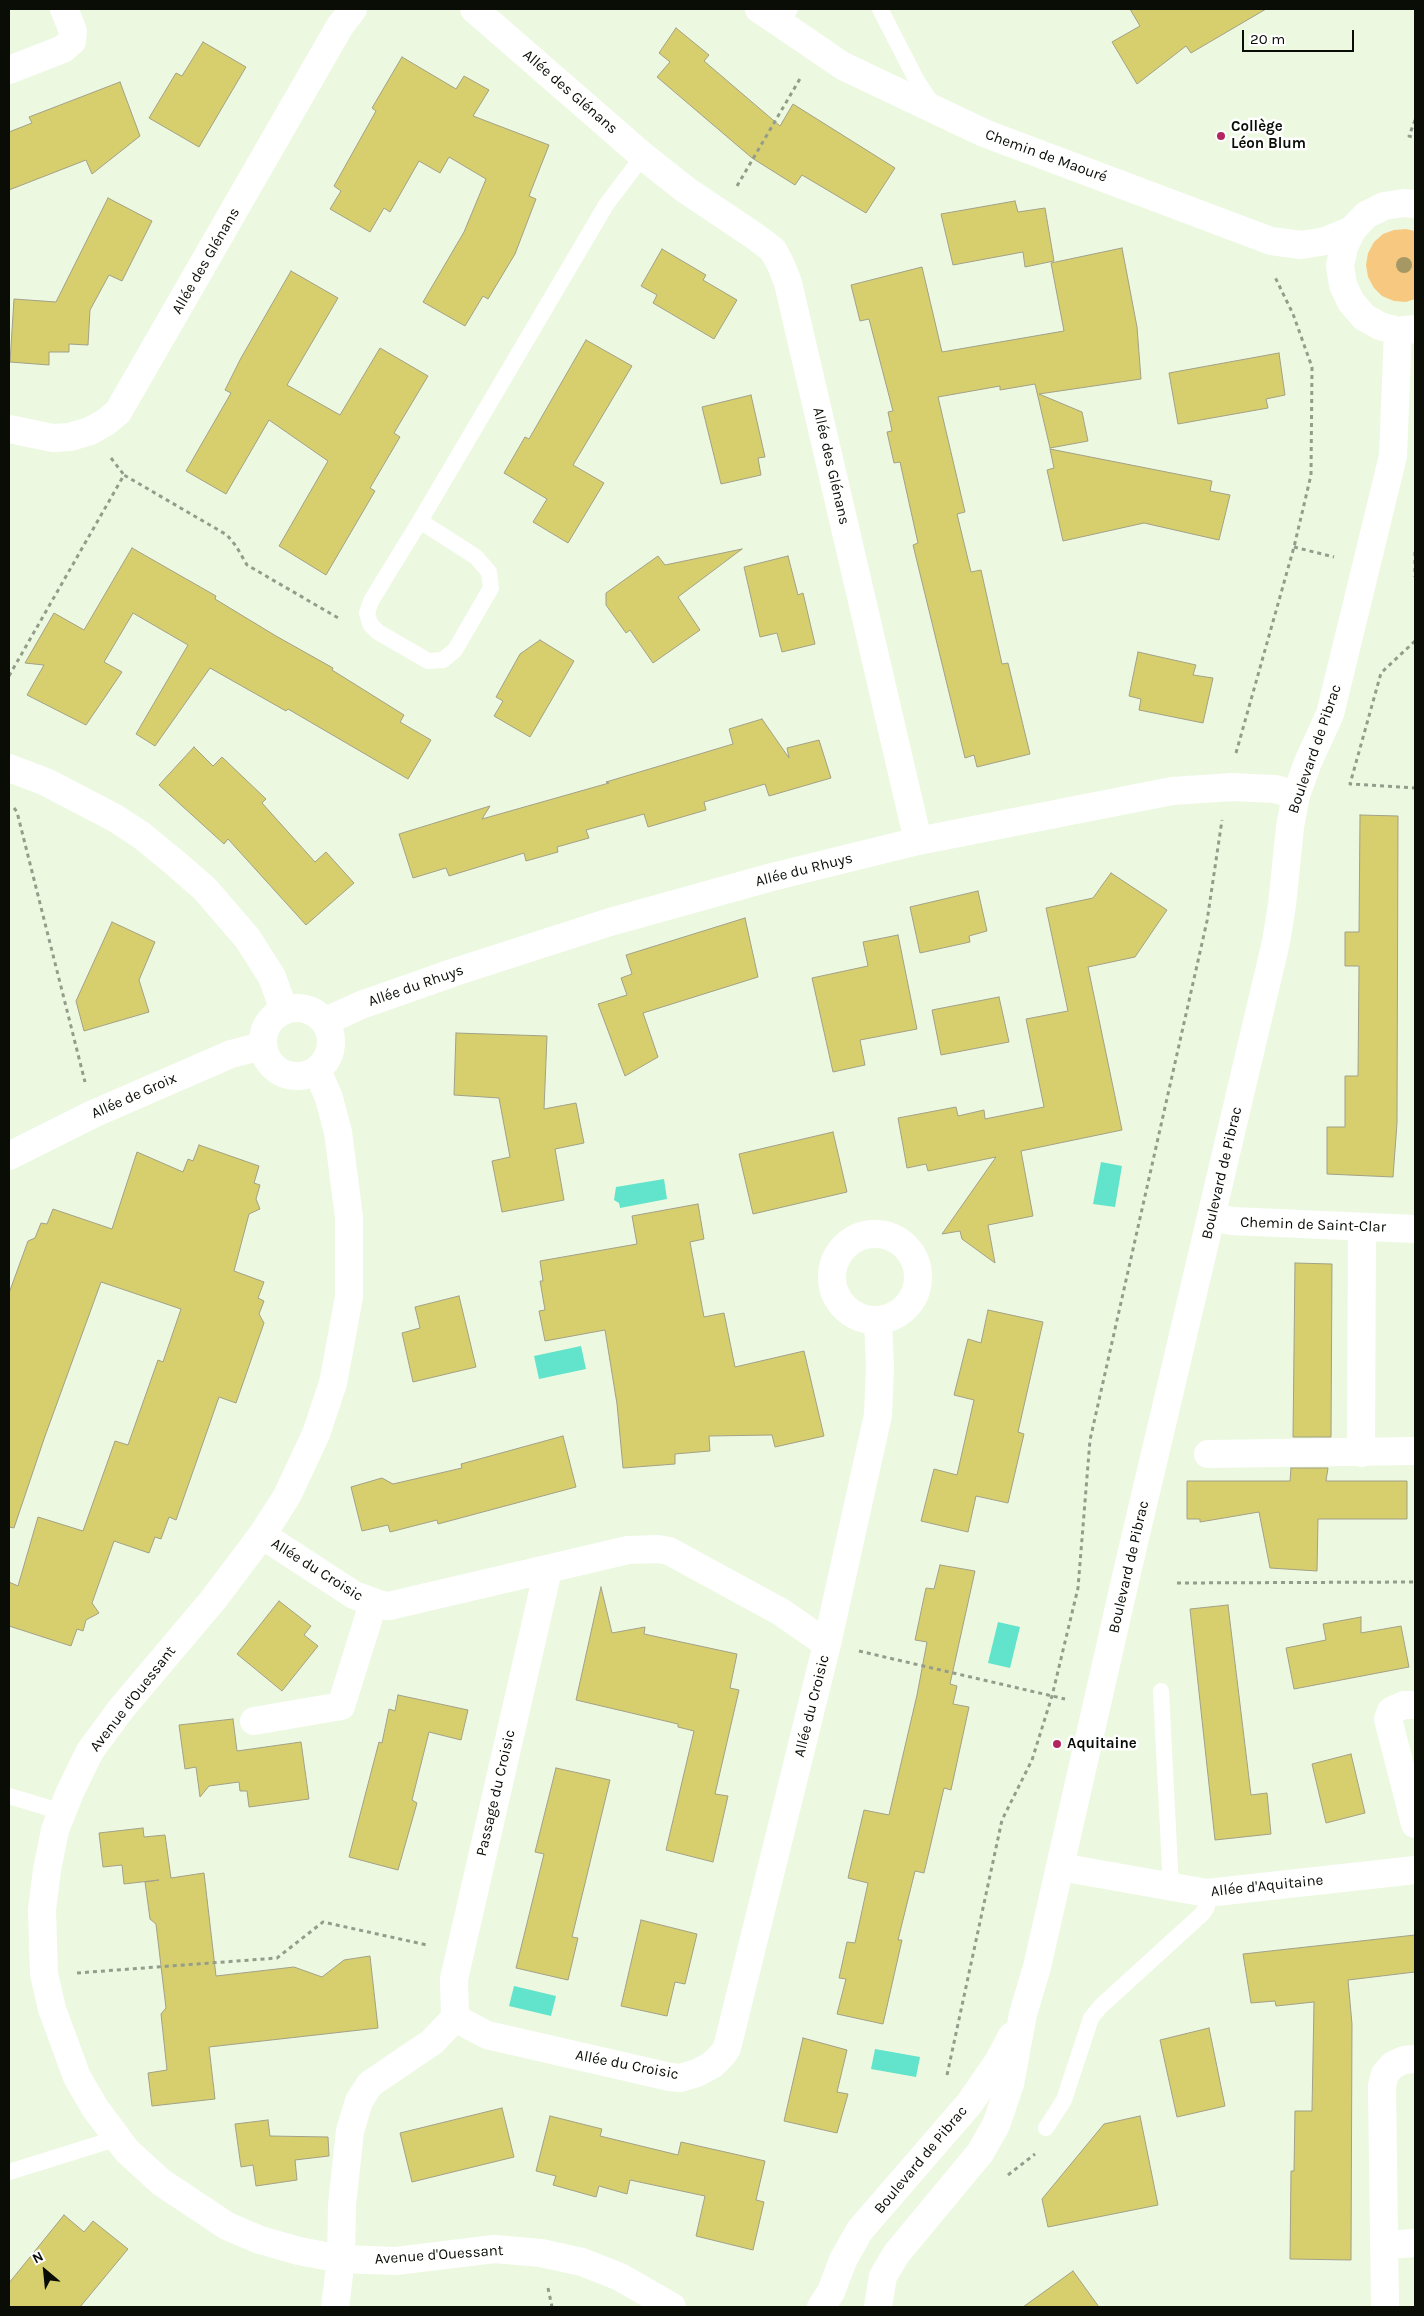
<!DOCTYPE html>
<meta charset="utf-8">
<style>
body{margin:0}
#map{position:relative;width:1424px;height:2316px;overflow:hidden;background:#ecf9e0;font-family:Karla,sans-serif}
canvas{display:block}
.frame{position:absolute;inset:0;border:10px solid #090d06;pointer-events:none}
.north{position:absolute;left:20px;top:2246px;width:50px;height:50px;-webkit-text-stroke:4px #fff;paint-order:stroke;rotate:332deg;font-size:14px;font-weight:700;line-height:20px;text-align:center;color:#090d06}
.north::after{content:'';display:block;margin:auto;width:18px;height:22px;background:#090d06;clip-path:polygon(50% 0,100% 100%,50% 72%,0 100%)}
.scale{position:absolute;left:1242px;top:30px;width:112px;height:22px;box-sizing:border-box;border:2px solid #090d06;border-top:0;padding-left:6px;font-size:15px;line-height:18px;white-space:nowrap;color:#090d06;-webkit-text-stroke:4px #fff;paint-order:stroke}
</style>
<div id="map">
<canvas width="1424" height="2316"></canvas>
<div class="frame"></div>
<div class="north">N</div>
<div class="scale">20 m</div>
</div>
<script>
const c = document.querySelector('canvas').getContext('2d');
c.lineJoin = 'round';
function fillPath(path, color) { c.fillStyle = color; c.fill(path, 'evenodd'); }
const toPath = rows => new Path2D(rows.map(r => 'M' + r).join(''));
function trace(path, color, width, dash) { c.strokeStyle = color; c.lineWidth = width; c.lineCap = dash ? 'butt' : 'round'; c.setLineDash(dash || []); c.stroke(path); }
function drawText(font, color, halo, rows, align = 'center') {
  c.font = font + ' Karla,sans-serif'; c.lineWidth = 5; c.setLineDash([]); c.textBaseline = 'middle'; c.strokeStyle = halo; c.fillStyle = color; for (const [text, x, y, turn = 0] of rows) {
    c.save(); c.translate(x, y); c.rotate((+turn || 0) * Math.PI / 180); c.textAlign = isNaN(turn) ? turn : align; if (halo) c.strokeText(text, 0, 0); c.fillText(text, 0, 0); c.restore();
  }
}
const green = toPath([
 [1406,229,1415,231,1415,299,1406,302,1394,301,1382,296,1374,288,1368,277,1366,265,1368,253,1374,242,1383,234,1394,230]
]);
const water = toPath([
 [1101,1162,1122,1166,1115,1207,1093,1204],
 [664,1179,667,1199,620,1208,619,1203,614,1200,616,1187],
 [581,1346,586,1369,539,1379,534,1356],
 [998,1622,1020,1627,1010,1668,988,1663],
 [514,1986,556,1996,551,2016,509,2006],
 [875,2049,920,2057,916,2077,871,2069]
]);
const building = toPath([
 [1130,9,1266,9,1191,53,1186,46,1137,84,1112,42,1140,26,1130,9],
 [676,28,709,55,704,61,780,126,793,104,895,168,866,213,802,175,795,185,752,158,657,77,670,62,659,53,676,28],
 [203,42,246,67,199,147,149,118,176,73,182,76,203,42],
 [402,57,456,89,464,76,489,90,473,116,549,145,529,196,536,199,515,254,488,299,483,296,465,326,423,302,464,232,486,179,449,157,440,173,419,161,390,212,384,208,370,232,330,209,341,191,334,186,376,111,372,108,402,57],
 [120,82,140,136,92,174,86,160,9,190,9,132,32,123,29,117,120,82],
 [108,198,152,221,122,281,109,275,90,310,88,345,69,344,69,352,49,352,49,365,10,362,14,299,56,302,108,198],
 [1015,201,1018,212,1045,208,1054,261,1025,267,1023,252,953,265,941,214,1015,201],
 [1122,248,1137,327,1141,379,1039,394,1082,412,1088,441,1050,448,1035,384,1000,390,1000,386,938,397,965,512,957,514,971,572,981,570,1002,664,1008,663,1030,754,977,767,974,755,965,758,913,545,918,543,900,462,894,463,887,432,892,431,888,412,893,411,869,319,860,321,851,285,922,267,942,352,1064,331,1051,263,1122,248],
 [662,249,706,275,703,280,737,300,714,339,653,303,657,295,641,286,662,249],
 [291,271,338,298,287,385,340,415,380,348,428,376,394,433,400,437,370,488,375,491,326,575,279,546,328,461,269,420,226,494,186,471,231,393,225,390,241,358,291,271],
 [586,340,632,366,573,465,604,483,568,543,533,522,547,499,504,473,525,437,529,439,586,340],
 [1279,353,1285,395,1266,399,1268,408,1178,424,1169,373,1279,353],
 [751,395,765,457,758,458,761,475,721,484,702,407,751,395],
 [1050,449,1212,481,1210,491,1230,495,1219,540,1144,523,1063,541,1047,470,1054,468,1050,449],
 [132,548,216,596,215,599,276,636,333,668,332,670,404,715,400,722,431,740,408,779,288,709,286,711,210,668,155,746,136,734,188,645,133,613,104,662,122,672,86,725,27,695,44,665,25,663,54,613,84,630,132,548],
 [742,549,678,597,700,630,653,663,630,630,626,633,606,605,606,593,658,556,665,565,742,549],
 [788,556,798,595,803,593,815,644,782,652,777,633,760,637,744,567,788,556],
 [540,640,574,661,530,737,494,716,503,701,496,697,520,654,540,640],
 [1138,652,1196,665,1193,675,1213,678,1203,723,1139,710,1141,699,1129,696,1138,652],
 [762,719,789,758,787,748,819,740,831,778,769,796,765,784,704,802,706,810,648,827,644,814,586,830,589,838,557,847,558,852,526,861,524,853,449,876,446,868,413,878,399,834,490,806,482,819,609,783,606,782,733,744,729,729,762,719],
 [194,747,213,766,222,757,266,799,262,803,315,862,326,852,354,883,306,925,228,839,224,844,159,785,194,747],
 [1360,815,1398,816,1397,1123,1393,1177,1327,1174,1327,1127,1345,1127,1345,1076,1358,1076,1359,966,1345,966,1345,932,1359,932,1360,815],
 [1111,873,1167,910,1135,957,1088,967,1122,1130,1021,1151,1033,1216,988,1225,995,1263,962,1239,960,1231,942,1234,996,1157,928,1171,926,1164,907,1168,898,1118,956,1107,958,1116,984,1110,985,1119,1044,1107,1026,1019,1068,1011,1046,908,1093,898,1111,873],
 [978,891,987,931,969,936,970,942,920,953,910,907,978,891],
 [745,918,758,977,643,1013,658,1057,625,1076,598,1004,627,995,621,978,632,974,626,955,745,918],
 [112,922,155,942,139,980,149,1012,84,1031,76,1001,112,922],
 [898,935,917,1029,860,1040,865,1065,833,1072,812,978,868,966,863,942,898,935],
 [999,997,1009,1042,941,1055,932,1010,999,997],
 [456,1033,547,1036,544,1109,576,1103,584,1143,555,1149,564,1200,502,1212,492,1161,510,1157,499,1098,454,1095,456,1033],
 [833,1132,847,1192,753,1214,739,1154,833,1132],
 [199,1145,259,1166,254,1183,260,1185,256,1199,260,1209,249,1214,234,1271,264,1282,258,1298,264,1301,259,1314,264,1323,236,1403,219,1397,176,1520,169,1517,161,1539,155,1537,149,1553,114,1541,92,1603,99,1613,86,1620,83,1631,77,1629,71,1646,9,1626,9,1582,18,1586,38,1517,83,1531,115,1441,128,1445,158,1360,163,1362,181,1309,101,1282,44,1439,14,1528,9,1527,9,1293,28,1241,35,1238,41,1223,47,1224,53,1209,112,1229,137,1152,183,1172,188,1159,193,1161,199,1145],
 [698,1204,704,1239,690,1242,704,1317,724,1313,735,1367,804,1351,824,1436,775,1447,772,1435,709,1436,710,1451,675,1454,675,1464,623,1468,617,1404,605,1330,545,1341,539,1311,545,1310,540,1281,543,1281,540,1261,637,1244,632,1216,698,1204],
 [1295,1263,1332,1264,1331,1437,1293,1437,1295,1263],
 [459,1296,476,1367,413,1382,402,1333,420,1328,415,1307,459,1296],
 [988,1310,1043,1322,1018,1432,1024,1434,1008,1503,976,1496,968,1532,921,1521,934,1469,957,1475,974,1400,954,1395,968,1339,981,1343,988,1310],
 [563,1436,576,1487,438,1524,437,1520,390,1532,388,1525,362,1531,351,1487,382,1478,393,1484,462,1468,461,1464,563,1436],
 [1291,1468,1328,1468,1326,1481,1407,1481,1407,1519,1318,1519,1317,1571,1270,1568,1259,1512,1200,1522,1200,1519,1187,1519,1187,1481,1290,1481,1291,1468],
 [940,1565,975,1571,950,1684,957,1686,953,1704,969,1707,951,1790,944,1788,924,1873,915,1871,898,1940,902,1940,883,2024,837,2014,846,1979,839,1978,847,1942,855,1943,868,1883,848,1878,864,1810,889,1815,917,1695,927,1642,915,1640,926,1588,934,1589,940,1565],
 [601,1587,612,1633,645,1627,644,1634,737,1654,730,1688,739,1690,715,1794,728,1796,713,1862,666,1850,694,1731,678,1727,678,1724,576,1700,601,1587],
 [279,1601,311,1626,304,1635,318,1646,282,1691,237,1654,279,1601],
 [1228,1605,1251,1795,1267,1793,1271,1834,1215,1840,1190,1609,1228,1605],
 [1361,1617,1361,1633,1401,1626,1409,1667,1294,1689,1286,1648,1326,1640,1323,1624,1361,1617],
 [398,1695,468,1710,461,1740,429,1732,412,1800,417,1803,398,1870,349,1857,379,1742,382,1743,389,1709,395,1711,398,1695],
 [233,1719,237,1751,301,1742,309,1799,249,1807,247,1791,240,1791,239,1782,209,1786,200,1797,196,1767,185,1769,179,1725,233,1719],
 [1351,1754,1365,1813,1326,1823,1312,1764,1351,1754],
 [556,1768,610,1780,572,1937,578,1938,568,1980,516,1968,544,1854,535,1852,556,1768],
 [143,1828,144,1837,165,1835,171,1878,204,1873,216,1976,294,1967,322,1977,344,1960,370,1956,378,2028,209,2047,215,2099,152,2106,148,2073,167,2070,161,2014,166,2008,156,1924,150,1919,145,1882,159,1880,124,1884,122,1865,103,1867,99,1833,143,1828],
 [641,1920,697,1934,685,1984,675,1982,667,2016,621,2006,641,1920],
 [1415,1935,1415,1972,1348,1980,1352,2024,1351,2260,1290,2259,1291,2171,1294,2171,1295,2111,1312,2111,1314,2002,1276,2006,1275,2001,1251,2003,1243,1954,1415,1935],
 [1209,2028,1225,2106,1177,2117,1160,2040,1209,2028],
 [803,2038,847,2050,837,2092,848,2094,837,2133,784,2121,803,2038],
 [502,2108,514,2157,412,2182,400,2133,502,2108],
 [550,2116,602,2129,600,2136,678,2155,681,2142,765,2161,756,2200,764,2202,753,2250,696,2236,705,2196,630,2180,627,2194,599,2186,596,2197,553,2185,556,2176,536,2171,550,2116],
 [1140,2116,1158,2205,1048,2227,1042,2199,1104,2124,1140,2116],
 [268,2120,270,2136,328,2137,329,2156,295,2160,297,2180,256,2186,253,2165,241,2167,235,2124,268,2120],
 [64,2215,84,2232,93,2221,128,2249,80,2307,9,2307,9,2283,64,2215],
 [1073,2271,1099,2307,1023,2307,1073,2271]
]);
const path = toPath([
 [1415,120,1409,136,1415,138],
 [737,186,801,77],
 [111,458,124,475],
 [1294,547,1334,557],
 [1415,552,1415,577],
 [1415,641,1381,673,1350,784,1415,788],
 [9,676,124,475,227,535,236,546,247,565,340,619],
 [1236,753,1294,547,1311,475,1312,367,1293,314,1274,275],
 [14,808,17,812,85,1082],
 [1177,1583,1415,1582],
 [859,1651,1065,1699],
 [77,1973,277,1958,323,1922,427,1945],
 [947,2075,1002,1820,1032,1760,1052,1696,1078,1588,1090,1440,1207,921,1222,820],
 [1008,2175,1035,2154],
 [548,2288,552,2307]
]);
const lane = toPath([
 [880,9,916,79,934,107],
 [780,23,790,9],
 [420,521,476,557,489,572,491,588,455,650,443,660,428,661,378,632,370,624,367,613,371,601,420,521,606,205,643,156],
 [1161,1691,1171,1888],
 [9,1796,62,1812],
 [1046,2128,1064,2100,1091,2018,1101,2006,1202,1914,1207,1907,1207,1893],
 [9,2172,118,2138]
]);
const street = toPath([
 [474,9,643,156,686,190,756,237,773,250,781,265,788,283,918,841],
 [759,9,843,66,984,133,1271,241,1301,245,1326,241,1352,230],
 [9,70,63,49,72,41,73,31,64,9],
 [9,429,53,438,70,437,90,431,106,422,118,412,340,26,353,9],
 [9,768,46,782,115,818,141,835,174,862,205,889,248,939,272,977,284,1010],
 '263 1042a34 34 0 1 1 68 0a34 34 0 1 1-68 0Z',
 [326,1021,361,1005,455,972,610,922,772,877,918,841,1172,791,1232,787,1275,789,1296,795],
 [317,1070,329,1098,338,1132,349,1217,349,1297,333,1383,316,1434,287,1496,262,1535,213,1600,121,1709,90,1751,70,1792,55,1830,47,1870,42,1910,44,1974,52,2009,77,2077,95,2108,127,2151,161,2182,227,2226,260,2240,299,2251,341,2259,396,2261,494,2249,541,2253,582,2262,620,2277,672,2307],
 [9,1156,93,1114,231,1054,262,1046],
 [1212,1217,1232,1221,1415,1229],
 '832 1277a43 43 0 1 1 86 0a43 43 0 1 1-86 0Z',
 [1361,1453,1362,1227],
 [1208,1454,1415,1451],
 [262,1535,354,1595,381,1605,389,1606,628,1550,658,1549,669,1551,781,1612,827,1644,727,2048,723,2054,712,2065,697,2073,680,2078,670,2077,487,2035,455,2018,432,2042,370,2084,359,2101,350,2131,342,2205,341,2259,335,2307],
 [827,1644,878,1415,880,1367,878,1321],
 [1415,1705,1404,1705,1395,1709,1391,1711,1388,1719,1415,1824],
 [254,1721,341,1706,373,1604],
 [1060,1867,1207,1893,1415,1870],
 [455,2018,454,1979,548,1570],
 [1385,2245,1415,2243],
 [1385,2307,1382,2086,1385,2074,1393,2065,1404,2060,1415,2059]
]);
const secondary = toPath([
 [1415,204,1404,203,1384,206,1366,215,1352,230,1344,247,1340,266,1343,285,1351,302,1364,317,1380,326,1398,331,1415,329],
 [821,2307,831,2292,843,2260,860,2230,969,2104,998,2062,1012,2036],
 [878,2307,883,2276,897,2253,980,2153,996,2125,1010,2084,1023,2014,1037,1967,1128,1568,1276,942,1282,905,1290,827,1296,795,1308,762,1330,714,1393,456,1398,331]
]);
const trees = [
 [1404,265]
];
const markers = [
 [1221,136,5,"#b2255e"],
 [1057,1744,5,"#b2255e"]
];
const streetNames = [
 ["Allée des Glénans",570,92,41],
 ["Chemin de Maouré",1046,156,20],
 ["Allée des Glénans",206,261,-60],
 ["Allée des Glénans",831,466,77],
 ["Boulevard de Pibrac",1315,749,-71],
 ["Allée du Rhuys",804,870,-14],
 ["Allée du Rhuys",416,986,-19],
 ["Allée de Groix",134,1096,-24],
 ["Boulevard de Pibrac",1222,1173,-77],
 ["Chemin de Saint-Clar",1313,1225,2],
 ["Boulevard de Pibrac",1129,1567,-77],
 ["Allée du Croisic",317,1570,32],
 ["Avenue d'Ouessant",133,1699,-52],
 ["Allée du Croisic",812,1706,-76],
 ["Passage du Croisic",496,1793,-77],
 ["Allée d'Aquitaine",1267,1886,-6],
 ["Allée du Croisic",627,2065,11],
 ["Boulevard de Pibrac",921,2160,-50],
 ["Avenue d'Ouessant",439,2255,-4]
];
const poiNames = [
 ["Collège",1231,127],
 ["Léon Blum",1231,144],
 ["Aquitaine",1067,1744]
];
fillPath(green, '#f7c980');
fillPath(water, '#62e3cc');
fillPath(building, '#d7ce6e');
trace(building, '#a2a187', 1);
trace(path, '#949d8b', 3, [4, 4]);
trace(lane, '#fff', 16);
trace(street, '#fff', 28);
trace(secondary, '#fff', 28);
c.fillStyle = '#a59865';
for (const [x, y] of trees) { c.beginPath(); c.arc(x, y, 8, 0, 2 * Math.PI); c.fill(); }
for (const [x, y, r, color] of markers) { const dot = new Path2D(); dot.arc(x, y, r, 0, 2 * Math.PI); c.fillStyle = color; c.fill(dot); trace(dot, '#fff', 2); }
drawText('15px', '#090d06', '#fff', streetNames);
drawText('bold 15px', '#090d06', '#fff', poiNames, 'left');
</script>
